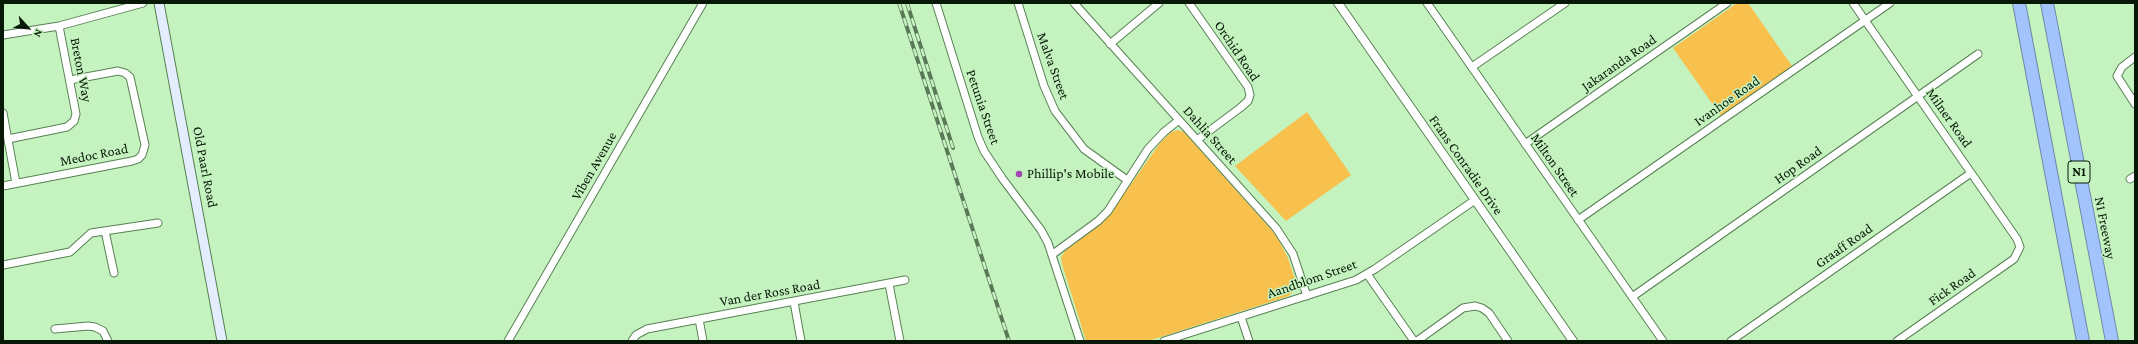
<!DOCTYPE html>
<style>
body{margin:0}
#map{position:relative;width:2138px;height:344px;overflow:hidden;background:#c5f3c0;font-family:"Crimson Pro",serif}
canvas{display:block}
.frame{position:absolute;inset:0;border:4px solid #081807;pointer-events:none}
.north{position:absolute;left:8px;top:8px;width:40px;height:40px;-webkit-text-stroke:3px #c5f3c0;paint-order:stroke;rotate:117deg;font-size:11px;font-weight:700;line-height:16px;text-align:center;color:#081807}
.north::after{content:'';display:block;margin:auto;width:14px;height:18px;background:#081807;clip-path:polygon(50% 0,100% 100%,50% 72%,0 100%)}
</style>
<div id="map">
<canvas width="2138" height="344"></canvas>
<div class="frame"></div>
<div class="north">N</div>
</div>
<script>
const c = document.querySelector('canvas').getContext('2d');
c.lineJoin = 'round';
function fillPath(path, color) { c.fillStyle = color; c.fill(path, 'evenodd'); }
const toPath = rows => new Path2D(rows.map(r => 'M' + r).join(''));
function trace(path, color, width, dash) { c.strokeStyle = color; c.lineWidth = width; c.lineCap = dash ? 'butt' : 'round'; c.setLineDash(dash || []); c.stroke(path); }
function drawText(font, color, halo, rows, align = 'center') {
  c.font = font + ' "Crimson Pro",serif'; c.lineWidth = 3; c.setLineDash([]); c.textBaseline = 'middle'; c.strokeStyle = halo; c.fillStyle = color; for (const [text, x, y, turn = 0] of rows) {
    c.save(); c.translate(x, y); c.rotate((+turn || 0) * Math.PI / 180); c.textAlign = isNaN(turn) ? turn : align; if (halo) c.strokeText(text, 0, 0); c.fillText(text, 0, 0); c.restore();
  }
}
const green = toPath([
 [1737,3,1748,3,1792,66,1721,116,1673,48],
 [1307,112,1351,175,1286,221,1235,166],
 [1178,130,1184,132,1276,235,1288,258,1296,282,1296,288,1289,296,1148,341,1086,341,1062,264,1061,257,1065,251,1107,218,1160,143,1171,132]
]);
const minor = toPath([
 [936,3,978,137,984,151,1002,178,1041,230,1048,243,1080,341],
 [1018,3,1044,86,1055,111,1084,149,1127,180],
 [1074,3,1276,228,1293,254,1307,296],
 [1189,3,1248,87,1250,95,1248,101,1240,108,1197,140],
 [1427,3,1663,341],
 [1853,3,2017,239,2020,247,2014,259,1897,341],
 [3,35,59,26,143,3],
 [1110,44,1159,3],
 [2135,57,2122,67,2117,76,2135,104],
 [1472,67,1565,3],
 [3,113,16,183],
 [8,139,67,127,74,121,76,114,59,26],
 [1525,144,1727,3],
 [2130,179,2135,176],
 [3,186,132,161,138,159,142,155,145,145,130,77,125,73,118,71,70,80],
 [1578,220,1890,3],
 [105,231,114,273],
 [1053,254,1098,221,1108,211,1148,149,1164,132,1179,120],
 [3,265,70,252,91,233,158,223],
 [1367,274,1414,341],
 [889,284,900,341],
 [1632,297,1978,54],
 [794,302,801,341],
 [1241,317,1249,341],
 [699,319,703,341],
 [55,329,88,326,95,327,103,331,108,341],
 [508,341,703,3],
 [632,341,636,335,647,329,905,280],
 [1164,341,1356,280,1375,269,1475,200],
 [1417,341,1463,308,1475,306,1482,308,1489,313,1508,341],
 [1731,341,1971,173]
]);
const tertiary = toPath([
 [1338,3,1573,341]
]);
const secondary = toPath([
 [159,3,222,341]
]);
const motorway = toPath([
 [2019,3,2083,341],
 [2047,3,2112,341]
]);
const rail = toPath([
 [899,3,1009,341],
 [907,3,953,148]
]);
const markers = [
 [1019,174,4,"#a347b1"]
];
const shields = [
 [2079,172,22]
];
const shieldNames = [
 ["N1",2079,172]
];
const streetNames = [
 ["Orchid Road",1237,51,56],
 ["Jakaranda Road",1619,63,-35],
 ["Malva Street",1053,66,70],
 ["Breton Way",81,70,79],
 ["Ivanhoe Road",1727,101,-35],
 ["Petunia Street",983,107,71],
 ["Milner Road",1949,118,55],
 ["Dahlia Street",1210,135,48],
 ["Medoc Road",94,155,-11],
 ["Frans Conradie Drive",1466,165,55],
 ["Milton Street",1555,165,55],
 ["Hop Road",1798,165,-35],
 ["Viben Avenue",594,166,-60],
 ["Old Paarl Road",205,167,79],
 ["N1 Freeway",2105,228,79],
 ["Graaff Road",1844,246,-35],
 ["Aandblom Street",1312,279,-19],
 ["Fick Road",1952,287,-35],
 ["Van der Ross Road",770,293,-10]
];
const poiNames = [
 ["Phillip's Mobile",1027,174]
];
fillPath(green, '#f8c04c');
trace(minor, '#588154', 9);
trace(tertiary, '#588154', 10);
trace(secondary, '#588154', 11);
trace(motorway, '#6d87a6', 14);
trace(minor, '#fff', 7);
trace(tertiary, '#fff', 8);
trace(secondary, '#e3edfe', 9);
trace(motorway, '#a3c3fc', 12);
trace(rail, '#5a7757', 4);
trace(rail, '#c5f3c0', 2.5, [8]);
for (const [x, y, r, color] of markers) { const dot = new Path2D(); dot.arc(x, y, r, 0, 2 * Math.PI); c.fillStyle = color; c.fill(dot); trace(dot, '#c5f3c0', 1.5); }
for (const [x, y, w] of shields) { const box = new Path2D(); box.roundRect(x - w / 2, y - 11, w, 22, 3); c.fillStyle = '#c5f3c0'; c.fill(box); trace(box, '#081807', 1); }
drawText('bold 13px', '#081807', null, shieldNames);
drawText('14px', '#081807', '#c5f3c0', streetNames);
drawText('14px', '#081807', '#c5f3c0', poiNames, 'left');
</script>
